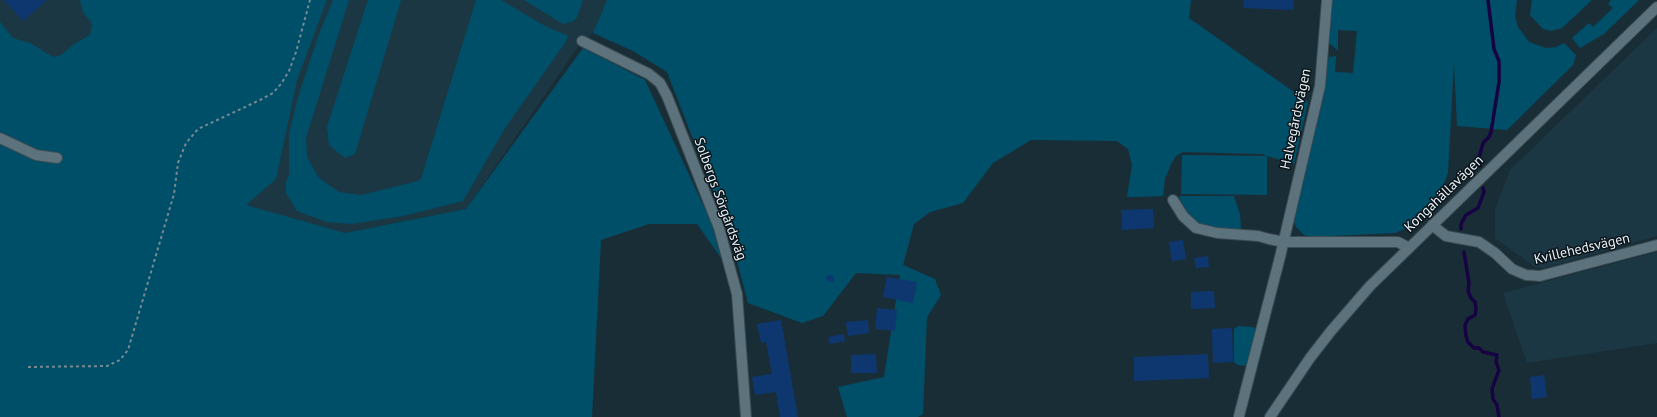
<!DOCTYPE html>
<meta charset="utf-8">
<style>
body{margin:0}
canvas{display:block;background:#192d36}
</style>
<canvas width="1657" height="417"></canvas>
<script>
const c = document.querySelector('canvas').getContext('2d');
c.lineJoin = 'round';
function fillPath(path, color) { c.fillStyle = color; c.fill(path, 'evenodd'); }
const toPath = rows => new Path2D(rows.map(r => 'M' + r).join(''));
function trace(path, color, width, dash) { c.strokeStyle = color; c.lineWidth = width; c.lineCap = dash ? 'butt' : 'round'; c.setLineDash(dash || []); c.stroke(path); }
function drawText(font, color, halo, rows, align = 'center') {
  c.font = font + ' "PT Sans",sans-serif'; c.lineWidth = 3; c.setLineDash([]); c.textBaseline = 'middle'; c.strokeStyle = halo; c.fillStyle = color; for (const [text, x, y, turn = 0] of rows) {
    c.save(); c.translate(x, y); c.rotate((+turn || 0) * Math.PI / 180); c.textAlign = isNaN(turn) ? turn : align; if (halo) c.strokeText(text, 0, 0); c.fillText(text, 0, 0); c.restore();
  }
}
const built = toPath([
 [0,0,607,0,593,33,582,41,466,209,345,233,246,206,266,417,0,417],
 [1657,28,1657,236,1544,268,1535,267,1495,238,1495,210,1510,170],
 [1657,252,1657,343,1527,363,1503,293]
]);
const green = toPath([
 [80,0,327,0,297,80,276,179,246,205,345,233,466,209,583,48,645,80,711,222,721,258,697,224,649,224,601,240,592,417,0,417,0,22,13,38,30,43,53,57,61,55,73,45,90,35,92,24,83,12],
 [333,0,349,0,306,138,307,157,319,178,339,192,361,195,418,181,421,179,476,0,501,0,543,25,568,36,565,43,505,128,463,201,403,216,351,224,327,222,297,211,286,193,286,182,289,174,289,134,298,97,319,34],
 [368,0,401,0,355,154,345,158,329,145,327,127],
 [524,0,583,0,577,17,573,21,563,24],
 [607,0,1191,0,1189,18,1308,102,1294,164,1267,156,1267,195,1181,194,1182,155,1266,156,1263,154,1183,152,1176,156,1171,164,1165,179,1163,196,1138,197,1127,197,1132,165,1128,149,1117,141,1031,140,993,163,963,203,930,212,914,224,903,265,935,279,941,295,927,317,923,414,918,417,847,417,838,387,884,377,900,275,856,273,823,316,802,323,748,303,730,234,667,72,633,51,593,33],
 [1331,0,1517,0,1515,16,1518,27,1529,42,1546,48,1556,47,1564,43,1576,55,1573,65,1507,130,1457,126,1454,62,1448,173,1442,188,1427,212,1407,228,1395,233,1311,237,1304,235,1296,227,1293,218,1303,185,1329,57,1336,56,1335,72,1353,73,1357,31,1338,30,1338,51,1328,42],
 [1532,0,1592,0,1562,28,1551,31,1543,29,1530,15],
 [1611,0,1639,0,1604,34,1580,48,1572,38,1589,23,1593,27,1613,8,1608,4],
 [1179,196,1234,196,1240,214,1241,230,1207,228,1194,221,1186,213],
 [1238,326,1253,327,1257,331,1250,363,1245,366,1238,365,1234,362,1234,329]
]);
const stream = toPath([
 [1480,166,1479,158,1483,143,1489,137,1491,132,1499,82,1499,61,1494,49,1488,0],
 [1461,229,1461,224,1466,215,1478,208,1484,192,1483,188],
 [1464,252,1469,283,1468,291,1471,298,1475,302,1476,309,1475,315,1468,319,1465,325,1466,336,1468,342,1474,348,1479,348,1483,352,1497,355,1496,362,1499,370,1492,389,1493,399,1497,405,1499,417]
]);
const building = toPath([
 [4,0,47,0,23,21],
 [1244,0,1294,0,1293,10,1243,8],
 [1153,209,1154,228,1122,230,1121,210],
 [1183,240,1186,259,1172,261,1169,242],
 [1208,256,1209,267,1196,268,1194,258],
 [827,275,834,276,834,282,826,281],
 [887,277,917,282,913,303,883,297],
 [1214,291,1215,308,1191,309,1191,292],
 [877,308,897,310,895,331,875,329],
 [781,320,798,417,780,417,776,392,755,395,752,377,772,374,766,342,761,343,757,324],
 [868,320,869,333,848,336,846,322],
 [1232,328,1233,362,1213,363,1212,329],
 [844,334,845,341,830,344,828,337],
 [876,354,877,373,851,373,851,355],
 [1208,354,1209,378,1134,381,1134,357],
 [1544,375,1547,397,1532,399,1530,377]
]);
const path = toPath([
 [28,367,107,366,120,360,128,350,174,194,178,163,186,143,198,129,260,100,273,93,281,84,289,71,296,52,310,0]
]);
const minor = toPath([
 [582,41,649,74,660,83,667,96,719,228,737,294,746,417],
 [0,138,36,155,57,158],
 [1173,200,1183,216,1196,228,1217,233,1258,236,1269,239,1284,242,1398,242,1409,248],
 [1432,225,1446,236,1479,242,1495,253,1512,269,1526,275,1540,276,1657,245],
 [1239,416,1280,257,1320,86,1327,0],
 [1270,417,1310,358,1331,331,1370,286,1657,7]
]);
const streetNames = [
 ["Halvegårdsvägen",1296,119,-78],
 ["Kongahällavägen",1444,194,-44],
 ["Solbergs Sörgårdsväg",720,199,70],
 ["Kvillehedsvägen",1582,249,-13]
];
fillPath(built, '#1b3744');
fillPath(green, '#004f69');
trace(stream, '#170242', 3.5);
fillPath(building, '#0e3770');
trace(minor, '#394a51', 12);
trace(path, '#798991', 2, [3, 3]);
trace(minor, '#5c727c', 10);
drawText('14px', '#e5f1f7', '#0b1418', streetNames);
</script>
